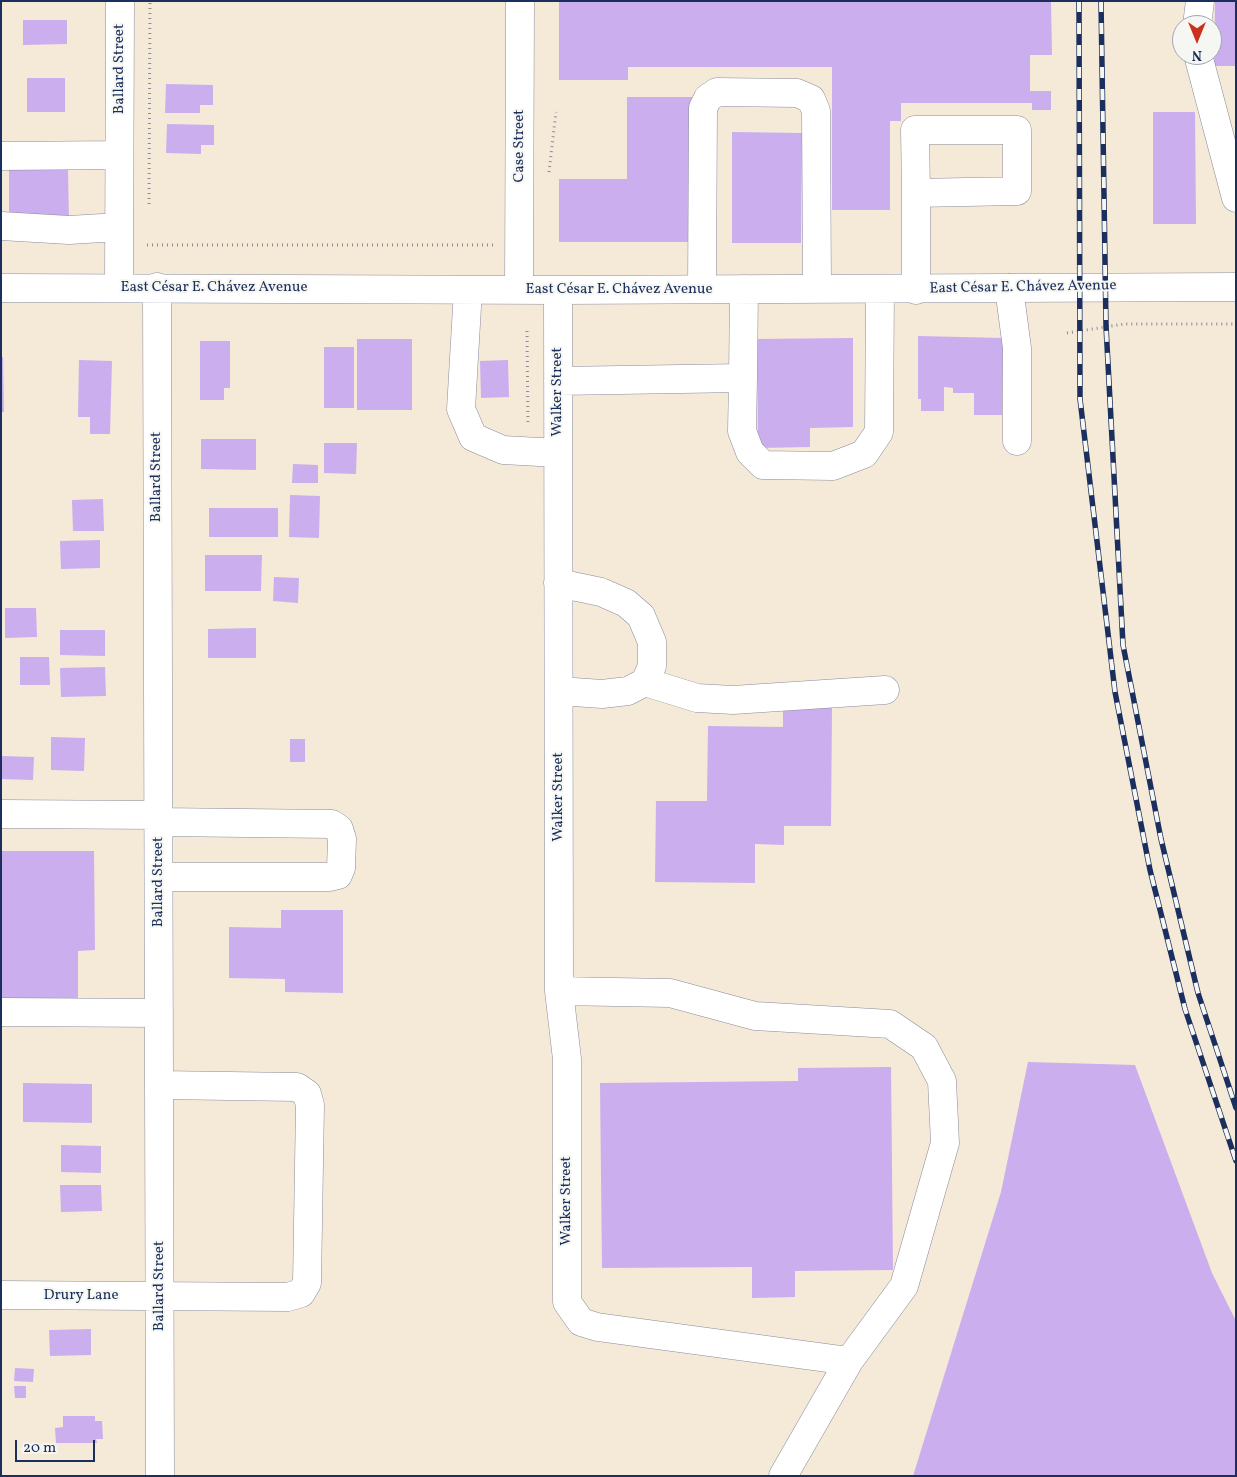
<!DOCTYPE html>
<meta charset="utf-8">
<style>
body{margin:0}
#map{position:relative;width:1237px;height:1477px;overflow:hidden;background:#f5e9d8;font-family:Vollkorn,serif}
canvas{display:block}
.frame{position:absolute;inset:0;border:2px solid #1b2f5e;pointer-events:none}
.north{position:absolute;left:1172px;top:15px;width:50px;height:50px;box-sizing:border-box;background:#f6f6f2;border:1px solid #9ea6b7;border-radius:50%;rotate:180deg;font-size:14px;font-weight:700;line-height:20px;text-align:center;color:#1b2f5e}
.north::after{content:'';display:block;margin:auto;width:18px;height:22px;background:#c8321e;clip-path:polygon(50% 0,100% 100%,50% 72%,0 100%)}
.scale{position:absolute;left:15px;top:1440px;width:80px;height:22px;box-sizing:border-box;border:2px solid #1b2f5e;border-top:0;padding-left:6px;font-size:15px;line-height:18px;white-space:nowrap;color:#1b2f5e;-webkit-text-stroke:4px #f6f6f2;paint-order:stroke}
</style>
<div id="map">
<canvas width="1237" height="1477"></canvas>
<div class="frame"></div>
<div class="north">N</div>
<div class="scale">20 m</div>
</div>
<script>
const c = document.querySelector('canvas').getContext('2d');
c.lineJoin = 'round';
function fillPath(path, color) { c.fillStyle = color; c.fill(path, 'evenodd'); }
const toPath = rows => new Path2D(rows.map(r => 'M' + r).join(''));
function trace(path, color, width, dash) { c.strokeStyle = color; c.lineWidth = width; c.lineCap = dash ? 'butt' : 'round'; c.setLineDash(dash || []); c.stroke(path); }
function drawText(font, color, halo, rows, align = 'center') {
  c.font = font + ' Vollkorn,serif'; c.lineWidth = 4; c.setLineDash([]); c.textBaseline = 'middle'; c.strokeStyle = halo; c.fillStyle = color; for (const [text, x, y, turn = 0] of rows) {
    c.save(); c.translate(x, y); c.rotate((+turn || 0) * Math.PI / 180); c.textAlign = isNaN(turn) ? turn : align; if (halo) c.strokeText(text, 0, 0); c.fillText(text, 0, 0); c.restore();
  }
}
const building = toPath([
 [559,1,1051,1,1052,55,1030,55,1030,91,1051,91,1051,110,1032,110,1032,103,901,103,901,121,890,121,890,210,832,210,832,67,628,67,628,80,559,80],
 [1215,1,1236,1,1236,66,1214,66],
 [23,20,67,20,67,44,23,45],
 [27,78,65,78,65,112,27,112],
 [166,84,213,85,213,105,200,105,200,113,165,113],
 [627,97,693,97,692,242,559,242,559,179,627,179],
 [1153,112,1195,112,1196,224,1153,224],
 [167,124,214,125,214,145,201,145,201,154,166,153],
 [732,132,802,133,801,243,732,243],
 [9,170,68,170,69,221,9,216],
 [918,336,1003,338,1002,415,974,415,974,393,953,393,953,388,944,387,944,411,921,411,921,399,918,399],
 [853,338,853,427,810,428,810,447,758,448,757,339],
 [357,339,412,339,412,410,357,410],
 [200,341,230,341,230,388,224,388,224,400,200,400],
 [324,347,354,347,354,408,324,408],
 [1,357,3,357,4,412,1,412],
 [79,360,112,361,110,434,90,434,90,417,78,417],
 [508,360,509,397,481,398,480,361],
 [201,439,256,439,256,470,201,469],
 [324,443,357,443,356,474,324,473],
 [293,464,318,465,318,483,292,483],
 [290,495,320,496,319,538,289,537],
 [103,499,104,531,73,531,72,500],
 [209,508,278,508,278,537,209,537],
 [100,540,100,568,61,569,60,541],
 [205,555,262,555,261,591,205,591],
 [274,577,299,578,298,603,273,601],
 [5,608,36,608,37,637,5,638],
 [256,628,256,658,208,658,208,629],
 [60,630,105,630,105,656,60,655],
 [20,657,49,657,50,685,20,685],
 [105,667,106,696,61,697,60,668],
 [783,708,832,708,831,826,784,826,784,845,755,844,755,883,655,882,656,801,707,801,708,726,783,727],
 [51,737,85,738,84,771,51,770],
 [290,739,305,739,305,762,290,762],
 [1,756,34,757,33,780,1,779],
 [1,851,94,851,95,950,78,951,78,998,1,998],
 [281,910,343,910,343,993,285,992,285,979,229,978,229,927,281,928],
 [1028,1062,1135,1065,1212,1273,1236,1321,1236,1476,913,1476,1001,1192],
 [891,1067,893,1270,795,1271,795,1297,752,1298,752,1267,602,1268,600,1083,798,1081,798,1068],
 [23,1083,92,1084,92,1123,23,1122],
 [61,1145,101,1146,101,1173,61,1172],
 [60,1185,101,1185,102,1211,61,1212],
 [91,1329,91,1355,50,1356,49,1330],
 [15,1368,34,1369,33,1382,14,1381],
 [14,1386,26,1386,26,1398,15,1398],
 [63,1416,95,1416,95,1421,102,1421,103,1439,96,1439,97,1443,56,1443,55,1428,63,1427]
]);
const path = toPath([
 [549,172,556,112],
 [149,204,150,1],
 [147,245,493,245],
 [527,331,528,425],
 [1067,333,1124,324,1236,324]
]);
const minor = toPath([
 [1197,25,1200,1],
 [1198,55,1236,198],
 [1,156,119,155],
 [1,226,69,230,119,227],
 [119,287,120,1],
 [157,287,160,1476],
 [1,288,558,290,1236,287],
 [1009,288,1017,348,1017,441],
 [702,289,703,108,708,98,717,92,797,93,811,99,816,111,817,289],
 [468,290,461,409,473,437,503,450,558,453],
 [519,290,520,1],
 [558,290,559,991,567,1059,567,1302,581,1322,597,1327,849,1361],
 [916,290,916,193,1017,191,1017,130,915,130,916,193],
 [743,378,744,289],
 [558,381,743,378,742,431,750,452,763,465,833,466,864,454,879,432,880,289],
 [558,583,601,592,626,603,641,616,652,642,652,666,645,682,628,691,602,694,559,691],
 [645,682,697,698,733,700,885,690],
 [1,814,159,815],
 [159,822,332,824,339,829,342,839,341,868,338,875,330,877,159,877],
 [559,991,670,993,755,1016,890,1024,924,1047,942,1081,945,1143,904,1286,849,1361,783,1476],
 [1,1012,159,1013],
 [1,1295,288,1297,301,1293,307,1283,310,1105,307,1094,297,1087,160,1085]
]);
const rail = toPath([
 [1079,1,1080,399,1115,692,1150,870,1185,1009,1236,1161],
 [1101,1,1106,326,1123,645,1161,839,1198,993,1236,1108]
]);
const streetNames = [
 ["Ballard Street",120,69,-90],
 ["Case Street",520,146,-90],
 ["East César E. Chávez Avenue",214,288],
 ["East César E. Chávez Avenue",1023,288,-1],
 ["East César E. Chávez Avenue",619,290],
 ["Walker Street",558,392,-90],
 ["Ballard Street",157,477,-90],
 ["Walker Street",559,797,-90],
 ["Ballard Street",159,882,-90],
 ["Walker Street",567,1201,-90],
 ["Ballard Street",160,1286,-90],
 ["Drury Lane",81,1296]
];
fillPath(building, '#cbaeee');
trace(minor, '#888c9b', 29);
trace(path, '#888c9b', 3, [1, 4]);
trace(minor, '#fff', 28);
trace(rail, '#1b2f5e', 5.5);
trace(rail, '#f6f6f2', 4, [11]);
drawText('15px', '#1b2f5e', '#f6f6f2', streetNames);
</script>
